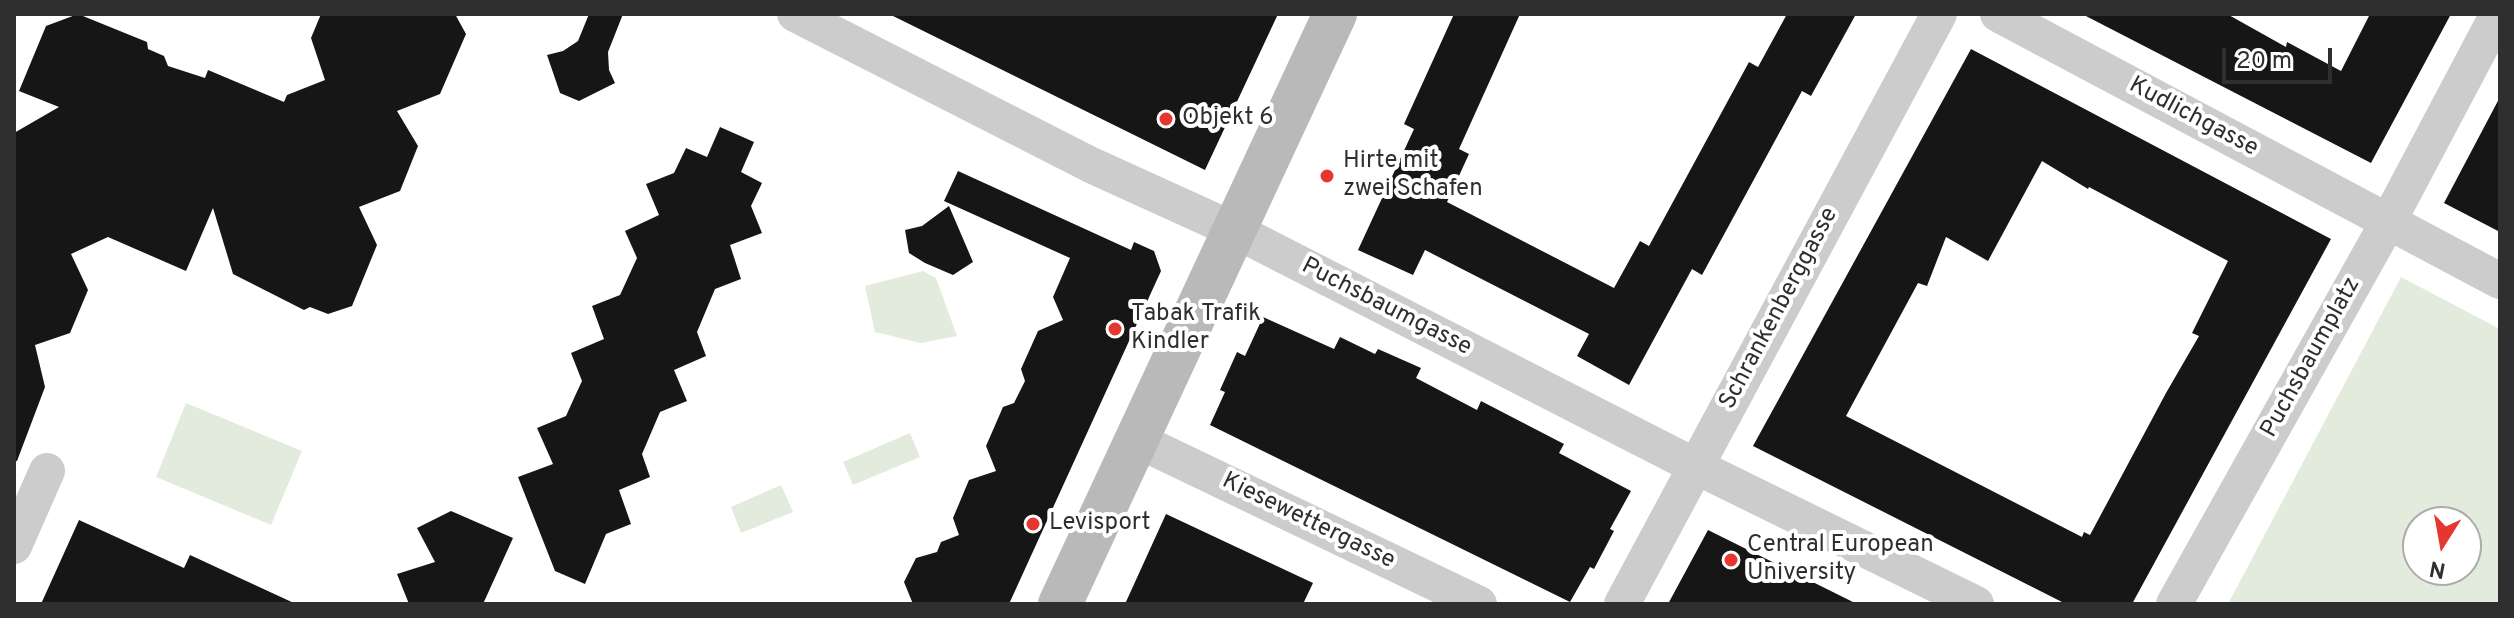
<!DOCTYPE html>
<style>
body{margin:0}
#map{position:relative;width:2514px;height:618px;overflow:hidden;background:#fff;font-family:Overpass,sans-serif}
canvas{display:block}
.frame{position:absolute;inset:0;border:16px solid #2f2f2f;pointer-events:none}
.north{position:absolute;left:2402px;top:506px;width:80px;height:80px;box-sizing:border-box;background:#fff;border:2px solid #acacac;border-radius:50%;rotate:191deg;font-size:22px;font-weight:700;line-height:32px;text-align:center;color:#2f2f2f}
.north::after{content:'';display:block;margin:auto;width:28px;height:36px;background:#e63630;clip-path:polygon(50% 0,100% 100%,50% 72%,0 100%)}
.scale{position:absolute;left:2222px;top:48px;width:110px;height:36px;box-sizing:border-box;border:4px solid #2f2f2f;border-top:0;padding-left:10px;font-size:24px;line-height:28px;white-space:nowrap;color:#2f2f2f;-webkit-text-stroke:6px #fff;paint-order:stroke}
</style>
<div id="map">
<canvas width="2514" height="618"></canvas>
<div class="frame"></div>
<div class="north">N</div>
<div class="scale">20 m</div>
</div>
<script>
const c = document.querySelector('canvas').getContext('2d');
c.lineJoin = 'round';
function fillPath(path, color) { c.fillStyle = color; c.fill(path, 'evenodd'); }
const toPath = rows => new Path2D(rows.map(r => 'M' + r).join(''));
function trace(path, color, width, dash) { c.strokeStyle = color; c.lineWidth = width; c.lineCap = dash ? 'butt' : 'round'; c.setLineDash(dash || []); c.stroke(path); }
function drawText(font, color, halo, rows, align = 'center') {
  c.font = font + ' Overpass,sans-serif'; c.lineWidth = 8; c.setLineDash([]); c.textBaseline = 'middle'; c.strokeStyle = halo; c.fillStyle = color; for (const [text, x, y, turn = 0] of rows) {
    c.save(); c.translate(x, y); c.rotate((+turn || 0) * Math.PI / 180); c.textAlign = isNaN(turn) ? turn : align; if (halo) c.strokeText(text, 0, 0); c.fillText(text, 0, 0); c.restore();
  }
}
const green = toPath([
 [923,271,936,278,957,336,921,343,875,332,865,286],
 [2401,277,2500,329,2500,604,2228,604],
 [2466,522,2466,570,2418,570,2418,522],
 [186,403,302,451,271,525,156,477],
 [910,433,920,457,853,485,843,462],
 [781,485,793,512,741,533,731,507]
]);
const building = toPath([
 [78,14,147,42,148,49,164,56,168,66,205,78,208,70,284,102,287,95,325,80,311,38,321,14,455,14,466,34,440,94,397,111,418,146,400,191,359,207,377,245,352,306,328,314,310,307,304,310,233,274,213,208,186,271,108,237,71,254,88,290,70,333,35,345,45,387,17,461,14,461,14,133,59,107,19,91,46,26],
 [589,14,623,14,608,52,609,70,615,83,579,101,560,93,547,55,563,51,578,41],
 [889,14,1278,14,1205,170],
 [1454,14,1520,14,1459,149,1469,154,1447,202,1614,288,1640,241,1649,246,1749,62,1758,67,1787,14,1856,14,1811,96,1802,91,1702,275,1692,269,1629,385,1577,356,1589,334,1425,250,1413,275,1358,250,1414,129,1404,124],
 [2082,14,2227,14,2286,47,2287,42,2341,71,2370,14,2451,14,2371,163],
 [1971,49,2331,239,2132,604,2066,604,1753,446],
 [2042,161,2088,189,2089,187,2228,261,2192,333,2199,336,2166,393,2090,535,2084,532,2082,537,1846,416,1918,283,1927,286,1946,237,1988,261],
 [2500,97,2500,232,2444,203],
 [720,127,754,142,741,172,762,183,751,206,762,233,730,245,741,279,715,289,697,332,706,356,674,370,687,401,660,412,642,454,650,477,619,490,631,524,606,534,585,584,555,571,518,477,553,464,537,428,566,416,575,396,582,381,571,353,604,339,592,306,620,295,637,258,625,231,659,215,646,184,674,173,686,148,707,157],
 [958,171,1131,250,1134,242,1154,251,1161,271,1009,604,913,604,904,582,916,558,937,552,941,542,959,535,953,518,969,480,996,471,986,446,1003,407,1014,403,1025,381,1021,369,1038,331,1063,320,1053,297,1070,258,944,201],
 [949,206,973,262,953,275,925,263,909,253,905,230,922,226],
 [1263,317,1334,349,1340,337,1375,354,1378,349,1421,368,1416,378,1477,410,1481,401,1564,444,1559,453,1631,491,1610,529,1614,531,1594,569,1590,567,1570,602,1210,425,1225,392,1220,390,1237,352,1245,356],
 [451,511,513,538,483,604,409,604,397,574,435,562,417,528],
 [1166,514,1313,583,1303,604,1125,604],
 [79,520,184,568,190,555,296,604,41,604],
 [1708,530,1857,604,1668,604]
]);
const street = toPath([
 [795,14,1091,165,1234,230,1695,466,1976,604],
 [1998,14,2500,281],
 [1137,440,1479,604],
 [14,546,47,471],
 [1622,604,1939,14],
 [2174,604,2388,222,2498,14]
]);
const secondary = toPath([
 [1060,604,1335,14]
]);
const markers = [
 [1166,119,8,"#e63630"],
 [1327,176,8,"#e63630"],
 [1115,329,8,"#e63630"],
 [1033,524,8,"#e63630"],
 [1731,560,8,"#e63630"]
];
const streetNames = [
 ["Kudlichgasse",2193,118,28],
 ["Puchsbaumgasse",1386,308,27],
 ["Schrankenberggasse",1780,309,-62],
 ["Puchsbaumplatz",2312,358,-61],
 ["Kiesewettergasse",1308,522,26]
];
const poiNames = [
 ["Objekt 6",1182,119],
 ["Hirte mit",1343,162],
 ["zwei Schafen",1343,190],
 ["Tabak Trafik",1131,315],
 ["Kindler",1131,343],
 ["Levisport",1049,524],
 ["Central European",1747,546],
 ["University",1747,574]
];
fillPath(green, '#e3ecdc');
fillPath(building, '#161616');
trace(street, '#ccc', 36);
trace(secondary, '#b9b9b9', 44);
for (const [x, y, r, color] of markers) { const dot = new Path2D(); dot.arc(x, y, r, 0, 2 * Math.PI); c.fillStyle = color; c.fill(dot); trace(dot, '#fff', 3); }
drawText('24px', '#2f2f2f', '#fff', streetNames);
drawText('24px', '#2f2f2f', '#fff', poiNames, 'left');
</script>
